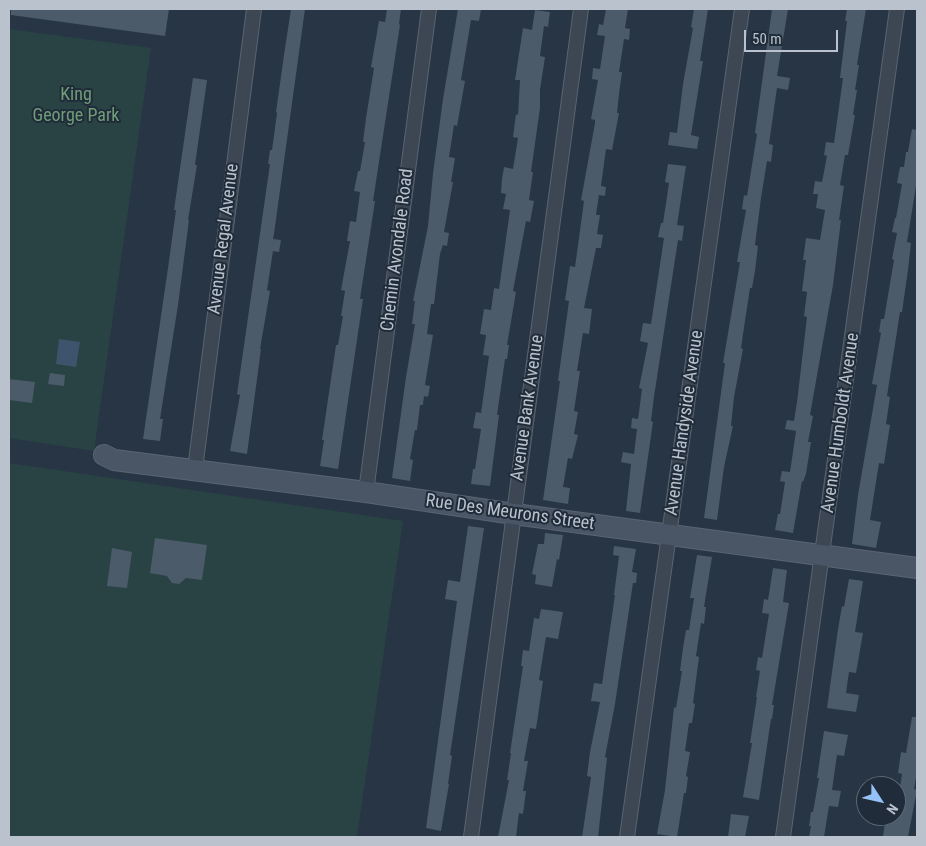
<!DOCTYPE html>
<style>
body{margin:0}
#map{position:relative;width:926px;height:846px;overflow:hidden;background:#273544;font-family:"Roboto Condensed",sans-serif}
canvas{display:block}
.frame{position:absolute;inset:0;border:10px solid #b9c2cd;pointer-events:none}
.north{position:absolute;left:856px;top:776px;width:50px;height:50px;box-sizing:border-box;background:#202c39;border:1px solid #5d6874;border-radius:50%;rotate:125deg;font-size:14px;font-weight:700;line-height:20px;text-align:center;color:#b9c2cd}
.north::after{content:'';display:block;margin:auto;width:18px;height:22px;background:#93c1f8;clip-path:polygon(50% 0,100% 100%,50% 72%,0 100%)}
.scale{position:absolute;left:744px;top:30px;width:94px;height:22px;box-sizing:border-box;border:2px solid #b9c2cd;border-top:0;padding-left:6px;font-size:15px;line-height:18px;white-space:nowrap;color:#b9c2cd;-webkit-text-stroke:4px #202c39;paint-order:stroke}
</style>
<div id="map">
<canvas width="926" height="846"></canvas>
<div class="frame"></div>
<div class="north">N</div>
<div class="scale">50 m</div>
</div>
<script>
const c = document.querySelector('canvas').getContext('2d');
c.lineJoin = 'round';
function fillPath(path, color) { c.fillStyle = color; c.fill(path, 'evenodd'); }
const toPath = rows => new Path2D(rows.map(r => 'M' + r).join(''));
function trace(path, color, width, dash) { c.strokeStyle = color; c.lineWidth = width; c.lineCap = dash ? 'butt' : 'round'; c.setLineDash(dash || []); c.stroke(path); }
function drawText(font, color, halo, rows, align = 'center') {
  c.font = font + ' "Roboto Condensed",sans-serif'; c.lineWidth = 4; c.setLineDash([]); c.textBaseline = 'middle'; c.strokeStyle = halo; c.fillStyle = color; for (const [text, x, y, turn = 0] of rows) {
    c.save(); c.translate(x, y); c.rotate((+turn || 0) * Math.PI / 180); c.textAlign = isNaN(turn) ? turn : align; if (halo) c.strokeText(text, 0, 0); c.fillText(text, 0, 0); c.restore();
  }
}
const green = toPath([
 [9,29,151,48,94,451,9,438],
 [9,463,403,521,357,837,9,837]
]);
const water = toPath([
 [59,339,80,342,76,367,56,364]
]);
const building = toPath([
 [11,9,169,9,165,36,11,15],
 [291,9,305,9,274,234,273,239,281,240,279,252,273,251,267,290,270,291,260,349,261,349,247,454,230,451,240,395,237,394,270,164,268,164,270,150,272,150,277,113,276,112,284,55],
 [387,9,401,9,399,24,400,25,373,201,375,201,360,299,363,299,338,469,320,466,324,440,322,440,336,345,338,345,343,316,341,316,345,291,341,290,350,241,347,241,350,221,356,222,360,192,354,191,358,171,360,171,365,142,363,142,366,118,374,68,371,67,379,21,385,22],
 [458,9,481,9,479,21,471,20,461,80,465,81,457,126,454,125,449,157,455,158,451,182,453,182,444,232,449,233,447,246,443,245,440,254,434,304,431,304,427,334,433,335,425,385,430,386,428,397,424,396,423,405,420,405,417,430,415,430,410,459,413,460,410,481,392,478,406,377,415,324,412,324,415,301,413,301,428,226,433,173,443,99],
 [606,9,628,9,625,28,630,29,629,40,624,39,619,72,622,72,619,94,617,113,619,113,612,150,606,149,601,186,606,187,605,196,599,195,596,215,600,215,597,234,603,235,601,248,596,248,584,308,592,309,589,334,583,333,577,371,580,371,574,411,578,412,574,434,578,435,572,459,568,458,563,487,570,488,568,504,543,500,560,381,558,381,569,301,565,300,570,266,575,267,584,201,581,200,595,123,595,120,591,119,598,80,592,79,593,68,600,69,605,36,597,35,599,24,603,25],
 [694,9,708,9,700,61,703,61,691,135,699,137,697,149,668,145,670,132,677,133,683,84,693,28,691,27],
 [772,9,788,9,777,76,790,78,788,90,777,88,769,144,773,145,771,162,767,161,761,198,755,245,758,246,755,271,752,288,750,288,745,321,741,348,743,349,734,397,731,426,733,426,724,467,717,520,704,518,725,363,723,363,740,262,737,262,746,210,742,209,744,195,747,196,757,134,755,133],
 [847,9,866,9,857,65,859,65,855,90,857,90,853,115,855,115,848,155,845,155,840,185,844,186,839,220,841,220,833,285,810,415,813,416,808,442,811,442,806,474,803,482,802,481,793,533,775,530,778,514,780,514,785,482,780,481,782,471,790,472,796,431,785,429,787,420,794,421,797,402,807,317,804,316,807,292,802,291,806,260,803,260,806,238,820,240,825,210,816,208,818,194,813,194,815,181,822,182,827,156,824,155,826,142,834,143,843,78,840,78,847,21,845,21],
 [535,10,550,12,548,27,544,26,540,56,545,57,540,90,540,108,531,172,533,172,529,200,534,201,530,222,526,221,513,291,516,292,507,345,509,345,507,359,505,359,497,415,499,415,490,486,471,484,473,469,475,469,481,429,473,428,476,412,481,413,489,356,483,355,486,335,480,334,484,309,491,310,494,288,499,289,510,210,503,209,506,194,501,193,502,179,504,167,513,169,518,138,513,137,516,114,518,115,520,80,515,80,523,28,532,30],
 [193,78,207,80,195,165,197,165,188,220,189,220,178,305,160,419,163,419,160,441,143,439,168,268,176,210,174,210],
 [912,129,917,130,917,186,916,186,907,242,911,243,908,270,902,312,900,312,887,396,890,397,886,424,890,425,884,464,879,463,870,520,881,522,876,548,852,544,858,495,877,385,872,384,881,333,879,332,881,319,884,319,894,260,892,259,897,233,892,232,895,218,896,218,902,184,897,183,900,167,904,167,906,152,908,152],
 [668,164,686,166,677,225,684,226,682,241,678,240,670,292,654,397,651,421,653,422,640,513,626,511,631,464,621,462,623,452,634,454,637,429,631,428,632,418,638,419,642,389,639,388,648,343,640,341,643,323,651,324,664,238,658,237,661,223,663,223,669,183,665,182],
 [50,373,65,375,64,386,48,384],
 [9,379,35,382,32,403,9,400],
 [468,526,484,528,450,755,452,756,448,784,449,784,441,831,426,828,457,601,445,599,448,580,460,582],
 [545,533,563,535,559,560,557,559,552,587,535,584,536,575,532,574,538,544,544,544],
 [155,538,207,545,202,580,186,578,179,584,172,583,167,576,150,573],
 [614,546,636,549,632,572,637,573,636,583,633,583,615,704,605,757,607,758,598,837,582,837,591,777,587,776,590,752,600,702,591,701,594,683,602,684,615,595,614,595,619,556,613,555],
 [112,548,132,552,127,588,107,586],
 [697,555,712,557,704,607,706,607,704,624,701,623,696,656,699,657,693,703,695,704,692,723,689,723,685,751,690,752,686,776,688,777,686,793,684,793,677,837,657,834,665,790,674,707,676,708,682,671,680,671,683,648,686,630,689,630,694,598,690,598],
 [773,568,787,570,783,602,789,603,772,705,774,705,772,719,771,719,759,800,743,797,752,743,750,743,757,697,756,697,760,671,756,670,758,657,762,658,769,614,762,613,764,599,768,600],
 [849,579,863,581,855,632,863,633,856,673,849,672,846,693,859,695,856,712,827,708,838,629,842,606,844,607],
 [541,609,563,612,558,639,546,637,539,680,543,681,536,729,530,728,524,761,528,761,523,791,526,791,523,814,519,813,516,837,498,837,509,780,507,780,511,753,510,753,523,666,521,666,523,650,529,651,534,618,539,619],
 [912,717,917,717,917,771,914,789,917,790,908,837,883,836,886,816,896,816,902,774,898,773,901,752,906,753],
 [824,731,848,735,844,756,837,755,832,790,841,791,838,807,829,806,824,837,809,837,811,826,809,826,811,812,813,812,819,778,817,778],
 [731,814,749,816,745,837,728,837]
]);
const street = toPath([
 [195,469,254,9],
 [366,492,429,9],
 [471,837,581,9],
 [627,837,742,9],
 [783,837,897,9]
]);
const secondary = toPath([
 [104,455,114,460,366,492,514,514,917,568]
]);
const parkNames = [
 ["King",76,95],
 ["George Park",76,116]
];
const streetNames = [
 ["Avenue Regal Avenue",224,239,-83],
 ["Chemin Avondale Road",398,250,-83],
 ["Avenue Bank Avenue",528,408,-82],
 ["Avenue Handyside Avenue",685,423,-82],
 ["Avenue Humboldt Avenue",841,423,-82],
 ["Rue Des Meurons Street",510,513,8]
];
fillPath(green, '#294345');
fillPath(water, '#3e546d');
fillPath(building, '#4b5b6a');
trace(street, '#5a6571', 16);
trace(secondary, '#5a6571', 22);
trace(street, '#3c4753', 14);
trace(secondary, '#4a5666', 20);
drawText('18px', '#709e78', '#202c39', parkNames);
drawText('18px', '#b9c2cd', '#202c39', streetNames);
</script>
